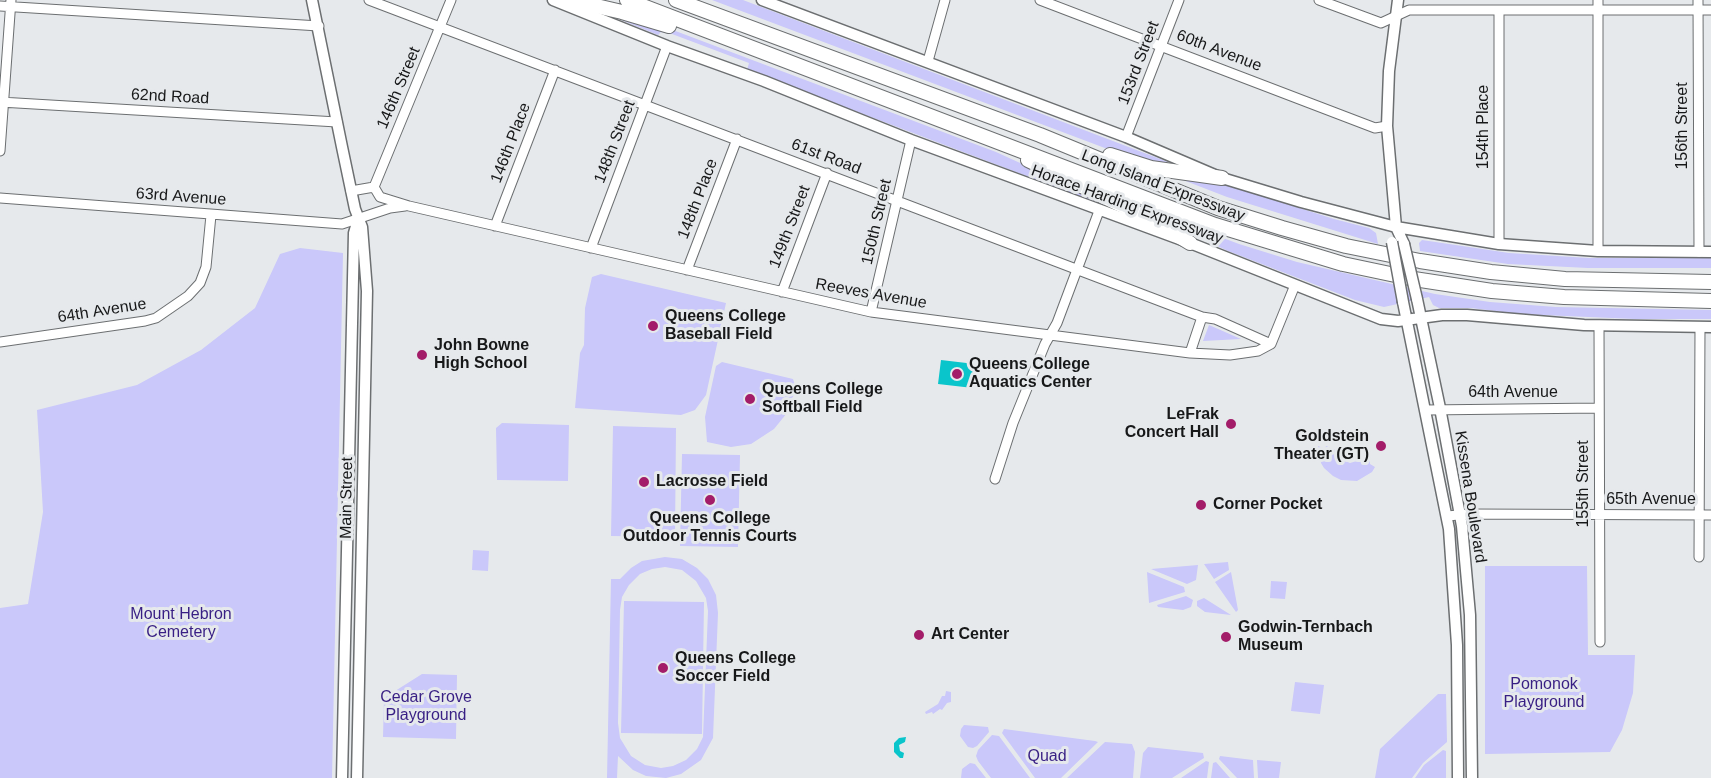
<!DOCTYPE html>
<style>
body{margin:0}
canvas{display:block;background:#e6e9ec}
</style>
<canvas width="1711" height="778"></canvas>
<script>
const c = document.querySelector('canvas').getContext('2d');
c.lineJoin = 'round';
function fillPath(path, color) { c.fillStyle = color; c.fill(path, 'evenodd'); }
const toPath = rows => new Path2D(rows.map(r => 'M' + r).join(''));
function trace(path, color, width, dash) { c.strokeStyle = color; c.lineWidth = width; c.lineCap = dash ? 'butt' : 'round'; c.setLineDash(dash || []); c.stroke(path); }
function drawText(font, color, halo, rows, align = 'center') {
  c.font = font + ' Arial,sans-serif'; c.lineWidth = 6; c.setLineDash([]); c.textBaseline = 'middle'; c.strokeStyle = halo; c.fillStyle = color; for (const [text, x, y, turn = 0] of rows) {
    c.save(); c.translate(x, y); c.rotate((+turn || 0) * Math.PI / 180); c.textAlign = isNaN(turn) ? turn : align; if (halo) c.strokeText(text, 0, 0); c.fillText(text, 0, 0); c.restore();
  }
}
const green = toPath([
 [712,0,743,0,1168,162,1167,165,1142,162],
 [609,15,649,21,996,152,1097,198,1095,202,747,70,749,63,672,34,661,32,658,35],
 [1184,177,1224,184,1334,219,1369,228,1376,233,1378,244,1227,197,1183,180],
 [1146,209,1239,244,1297,262,1435,294,1490,302,1556,307,1711,310,1711,319,1635,319,1519,314,1471,308,1439,308,1433,305,1429,297,1384,307,1355,300,1228,251,1145,212],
 [1422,240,1509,253,1589,258,1711,258,1711,268,1588,268,1508,264,1420,251,1419,243],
 [300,248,343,253,332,778,0,778,0,608,28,604,43,512,37,410,137,385,201,350,255,308,280,254],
 [601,274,726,303,706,395,695,410,681,415,575,408,580,353,584,345,585,308,592,277],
 [1209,325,1241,339,1203,341],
 [722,362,793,379,795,385,794,394,787,413,774,429,751,444,731,447,707,442,705,417,716,366],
 [502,423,569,425,568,481,497,480,496,428],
 [613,426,676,428,675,537,611,536],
 [1318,446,1325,449,1326,446,1336,450,1337,456,1343,460,1350,463,1357,461,1359,458,1370,461,1370,464,1375,467,1372,472,1357,481,1341,480,1333,476,1324,468,1321,463],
 [682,454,740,455,738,547,680,546],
 [473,550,489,551,488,571,472,570],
 [665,557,682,559,697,568,708,579,716,595,718,613,713,738,701,760,681,774,666,778,646,776,633,770,618,756,617,778,607,778,611,579,620,579,631,568,642,561],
 [665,567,682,570,696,581,706,598,708,611,703,737,697,749,686,760,673,766,661,768,645,765,631,756,620,738,618,723,620,610,622,597,629,585,640,574,652,569],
 [1228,562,1229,570,1214,579,1204,564],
 [1198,565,1196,580,1187,584,1151,569],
 [1485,566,1587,566,1588,655,1635,655,1633,693,1622,730,1610,752,1485,754],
 [1147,572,1184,587,1185,592,1149,603],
 [1231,572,1238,610,1236,612,1215,582],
 [1271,581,1287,582,1285,599,1270,598],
 [1186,596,1193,600,1191,607,1183,610,1158,607,1157,605],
 [1204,598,1231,615,1205,612,1197,606,1197,601],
 [624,601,704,602,702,734,621,733],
 [422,674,457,675,456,739,383,737,384,698],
 [1295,682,1324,685,1320,714,1291,711],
 [946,691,951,692,951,702,947,703,942,710,940,709,933,714,932,712,926,714,925,712,938,704,942,696,945,696],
 [1438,694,1446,694,1447,742,1423,763,1412,778,1375,778,1380,749],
 [964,725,988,727,989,732,977,746,973,748,968,747,960,736,961,729],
 [1004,729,1095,741,1098,742,1061,778,1035,778,1002,733],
 [992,735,999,736,1030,778,991,778,978,761,976,756,978,750],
 [1105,742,1132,744,1135,752,1133,778,1067,778],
 [1148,747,1203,753,1204,758,1172,778,1140,778,1143,753],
 [1443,750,1446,751,1446,778,1415,778,1424,765],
 [1220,756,1253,760,1254,778,1237,778,1219,759],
 [1257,760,1281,762,1279,778,1258,778],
 [1206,761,1209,762,1207,778,1181,778],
 [1216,762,1230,778,1211,778,1213,763],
 [970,763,975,764,986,778,961,778,962,769]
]);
const water = toPath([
 [941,360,975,364,973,388,938,384],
 [906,737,905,742,899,745,900,751,904,753,903,758,900,758,894,752,894,743,899,738]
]);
const minor = toPath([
 [369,0,1202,317,1215,319,1271,344],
 [1040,0,1375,128,1387,126],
 [1319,0,1381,23,1409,10,1711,10],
 [1598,0,1598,251],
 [1698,0,1699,252],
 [0,6,319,26],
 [1499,10,1499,244],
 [928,61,945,0],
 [0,102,337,122],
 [1126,137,1179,0],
 [0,151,11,0],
 [374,187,380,197,409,206,871,312,1190,353,1230,355,1258,351,1271,344,1295,285],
 [374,187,451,0],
 [351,191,374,187],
 [0,198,342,224,390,208,405,206],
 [495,226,555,70],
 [591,248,667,46],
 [687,270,737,139],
 [782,292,827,173],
 [871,312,911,140],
 [1599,326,1600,642],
 [0,342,145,321,156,318,188,296,200,283,206,267,211,215],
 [1190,353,1202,317],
 [1426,410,1599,408],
 [995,479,1013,423,1045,344,1057,323,1099,211],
 [1447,516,1470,514,1711,515],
 [1699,557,1700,327]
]);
const major = toPath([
 [312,0,342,147,355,209,362,227,367,291,357,778],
 [553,0,667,46,764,81,911,140,1190,243,1381,319,1398,321,1442,315,1467,315,1584,325,1711,327],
 [762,0,1126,137,1222,178,1301,202,1396,227,1499,244,1598,251,1711,252],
 [1398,0,1389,71,1387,126,1396,227,1404,244],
 [1417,299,1440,408,1462,526,1470,615,1472,778],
 [1403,302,1449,529,1457,645,1458,778],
 [342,778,354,233,358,219]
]);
const highway = toPath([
 [570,0,622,12,669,26],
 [627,0,1215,225,1343,264,1414,279,1492,291,1564,297,1711,301],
 [676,0,1040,135,1218,208,1282,228,1346,246,1420,261,1491,272,1565,279,1711,282],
 [1110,155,1151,168,1222,178],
 [1028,160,1154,221,1190,243]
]);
const majorBridge = toPath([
 [1392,242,1403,302],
 [1404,244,1417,299]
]);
const markers = [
 [653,326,6,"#a31d69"],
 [422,355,6,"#a31d69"],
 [957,374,6,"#a31d69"],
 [750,399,6,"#a31d69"],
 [1231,424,6,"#a31d69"],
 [1381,446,6,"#a31d69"],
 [644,482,6,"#a31d69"],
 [710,500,6,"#a31d69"],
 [1201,505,6,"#a31d69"],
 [919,635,6,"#a31d69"],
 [1226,637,6,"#a31d69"],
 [663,668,6,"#a31d69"]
];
const streetNames = [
 ["60th Avenue",1219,51,21],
 ["153rd Street",1139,63,-69],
 ["146th Street",399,88,-67],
 ["62nd Road",170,97,3],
 ["156th Street",1683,126,-90],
 ["154th Place",1484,127,-90],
 ["148th Street",615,142,-69],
 ["146th Place",511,143,-69],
 ["61st Road",826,157,21],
 ["Long Island Expressway",1163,186,21],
 ["63rd Avenue",181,197,4],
 ["148th Place",698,199,-69],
 ["Horace Harding Expressway",1127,205,20],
 ["150th Street",877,222,-77],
 ["149th Street",790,227,-69],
 ["Reeves Avenue",871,294,10],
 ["64th Avenue",102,311,-9],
 ["64th Avenue",1513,393],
 ["155th Street",1584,484,-90],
 ["Kissena Boulevard",1470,497,81],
 ["Main Street",347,498,-89],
 ["65th Avenue",1651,500]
];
const poiNames = [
 ["Queens College",665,317],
 ["Baseball Field",665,335],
 ["John Bowne",434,346],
 ["High School",434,364],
 ["Queens College",969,365],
 ["Aquatics Center",969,383],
 ["Queens College",762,390],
 ["Softball Field",762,408],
 ["LeFrak",1219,415,"right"],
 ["Concert Hall",1219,433,"right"],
 ["Goldstein",1369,437,"right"],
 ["Theater (GT)",1369,455,"right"],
 ["Lacrosse Field",656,482],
 ["Corner Pocket",1213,505],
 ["Queens College",710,519,"center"],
 ["Outdoor Tennis Courts",710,537,"center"],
 ["Godwin-Ternbach",1238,628],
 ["Museum",1238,646],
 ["Art Center",931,635],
 ["Queens College",675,659],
 ["Soccer Field",675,677]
];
const parkNames = [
 ["Mount Hebron",181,615],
 ["Cemetery",181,633],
 ["Pomonok",1544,685],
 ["Playground",1544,703],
 ["Cedar Grove",426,698],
 ["Playground",426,716],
 ["Quad",1047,757]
];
fillPath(green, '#cac8fa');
fillPath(water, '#0ac5cb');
trace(minor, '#6c6f71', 11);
trace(major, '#6c6f71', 13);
trace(highway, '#6c6f71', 16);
trace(minor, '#fff', 9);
trace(major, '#fff', 10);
trace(highway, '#fff', 14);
trace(majorBridge, '#6c6f71', 13, []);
trace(majorBridge, '#fff', 10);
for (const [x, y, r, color] of markers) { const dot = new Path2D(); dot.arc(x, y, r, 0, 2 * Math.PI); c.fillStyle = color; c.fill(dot); trace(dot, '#e6e9ec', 2); }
drawText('16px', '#171819', '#e6e9ec', streetNames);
drawText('bold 16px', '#171819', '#e6e9ec', poiNames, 'left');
drawText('16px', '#381f84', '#e6e9ec', parkNames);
</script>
